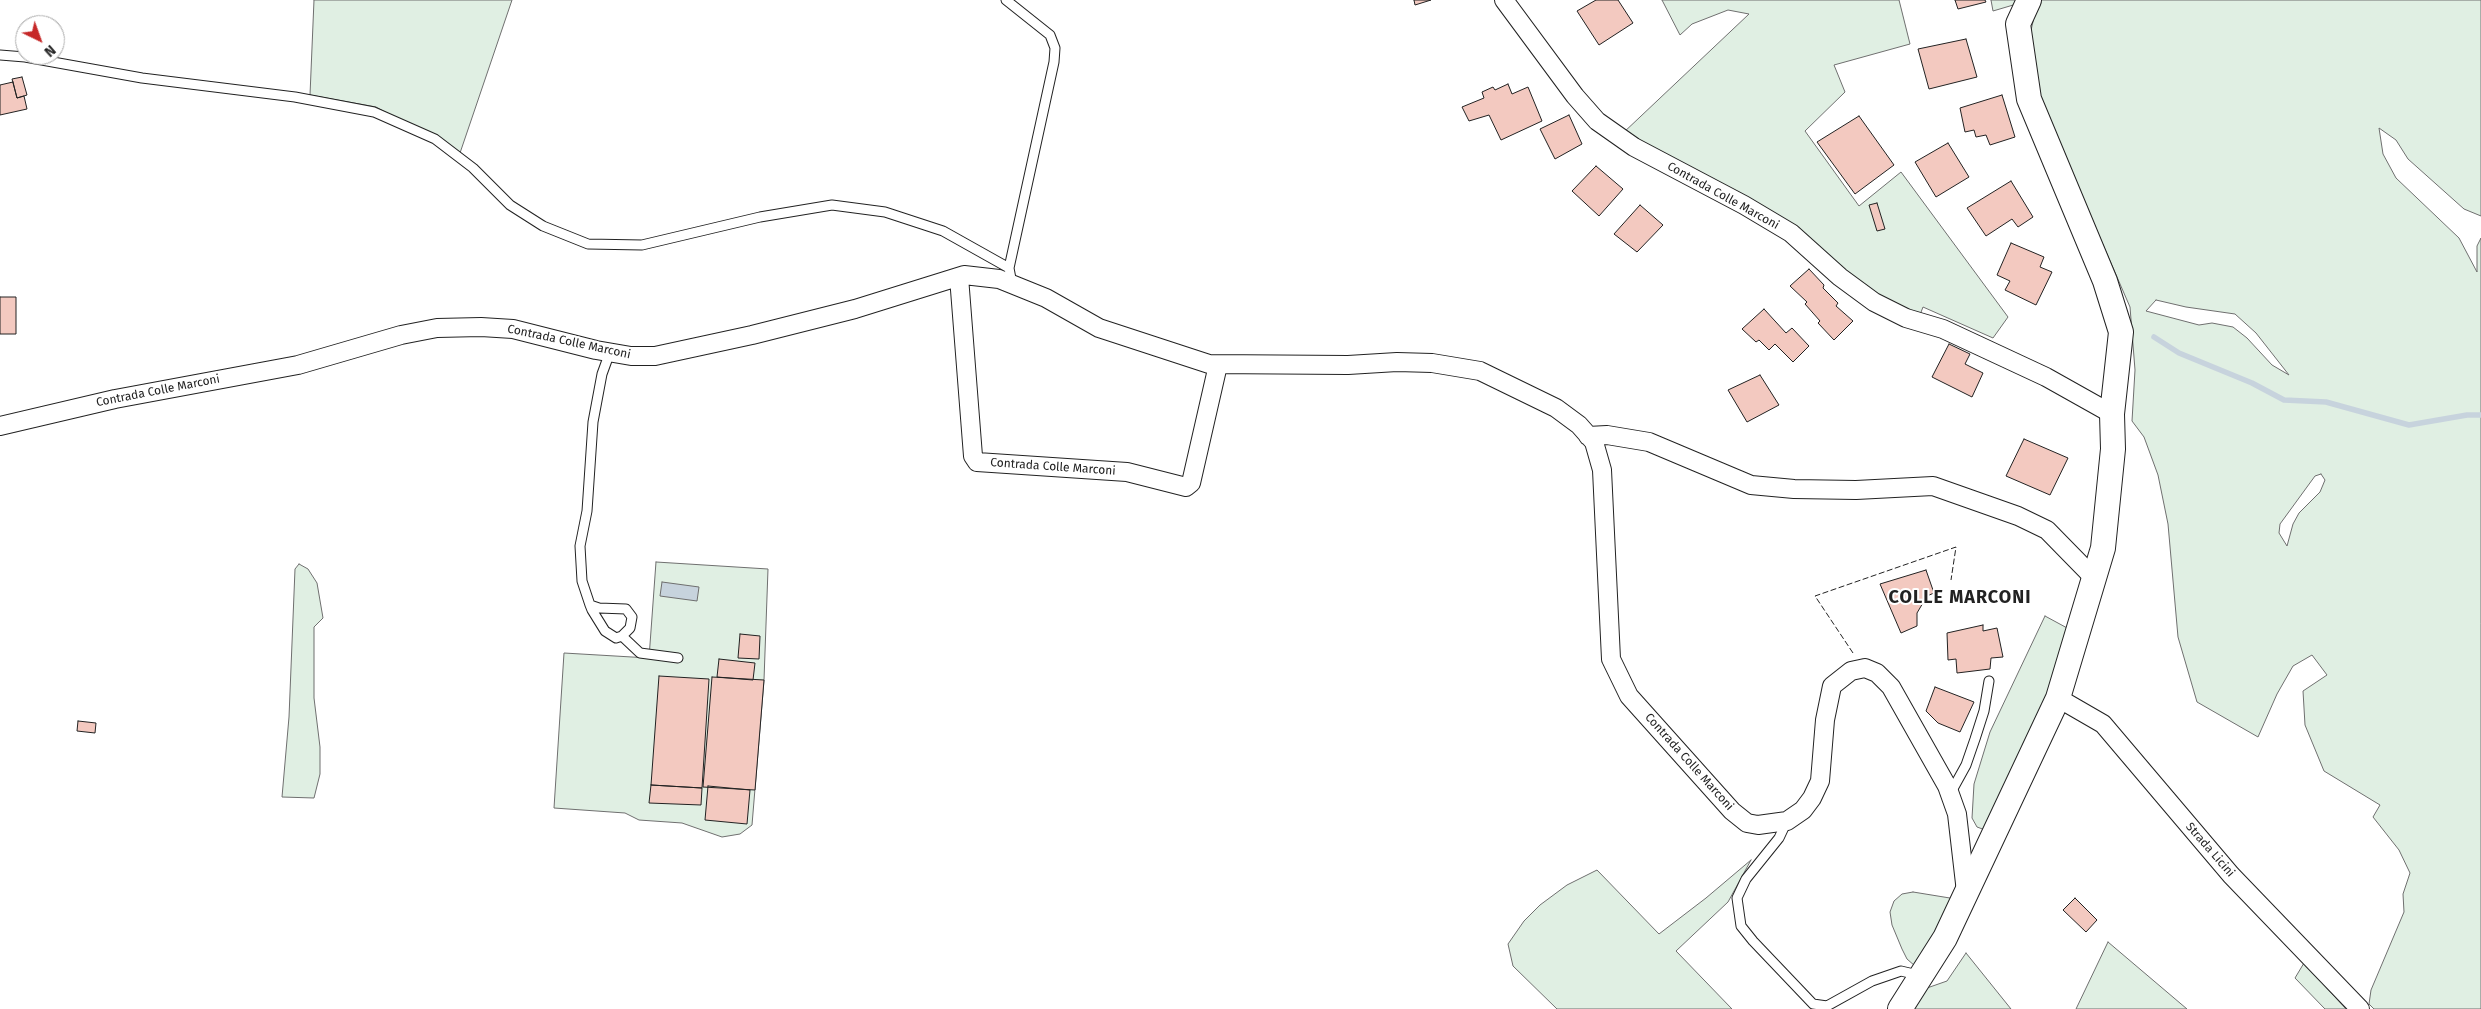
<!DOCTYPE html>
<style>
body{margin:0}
#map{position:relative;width:2481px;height:1009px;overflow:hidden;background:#fff;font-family:"Fira Sans",sans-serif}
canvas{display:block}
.north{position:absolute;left:15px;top:15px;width:50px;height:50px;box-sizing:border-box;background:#fff;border:1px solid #a7a7a7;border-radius:50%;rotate:138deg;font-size:14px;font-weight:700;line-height:20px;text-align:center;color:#222}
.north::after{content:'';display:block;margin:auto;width:18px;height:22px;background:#c62828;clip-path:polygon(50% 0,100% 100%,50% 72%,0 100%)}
</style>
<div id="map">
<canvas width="2481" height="1009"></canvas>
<div class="north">N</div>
</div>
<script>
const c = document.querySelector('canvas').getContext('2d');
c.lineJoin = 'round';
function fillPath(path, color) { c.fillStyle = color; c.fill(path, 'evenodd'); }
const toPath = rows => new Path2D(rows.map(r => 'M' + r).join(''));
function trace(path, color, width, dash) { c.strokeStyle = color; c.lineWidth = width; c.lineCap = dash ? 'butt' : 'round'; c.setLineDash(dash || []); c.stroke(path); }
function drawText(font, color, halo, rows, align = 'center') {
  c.font = font + ' "Fira Sans",sans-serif'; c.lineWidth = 4; c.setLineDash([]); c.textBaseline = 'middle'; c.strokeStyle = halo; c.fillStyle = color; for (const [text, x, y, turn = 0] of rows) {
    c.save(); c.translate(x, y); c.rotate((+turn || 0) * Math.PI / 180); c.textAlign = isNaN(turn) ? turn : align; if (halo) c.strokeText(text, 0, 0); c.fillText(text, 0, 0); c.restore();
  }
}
const green = toPath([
 [314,0,512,0,460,153,376,107,310,95,314,0],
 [1662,0,1899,0,1910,44,1834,65,1845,92,1805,131,1859,206,1901,172,2008,317,1993,338,1923,307,1918,320,1894,311,1792,232,1622,134,1749,14,1728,10,1692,24,1680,35,1662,0],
 [1991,0,2021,0,2020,3,1993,11,1991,0],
 [2038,0,2481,0,2481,216,2464,209,2408,159,2396,140,2379,128,2383,154,2396,178,2459,238,2477,272,2477,246,2481,238,2481,1009,2374,1009,2369,1004,2371,990,2404,912,2403,894,2410,873,2399,850,2373,817,2380,805,2324,771,2305,725,2303,691,2327,675,2312,655,2293,666,2277,694,2258,737,2197,702,2178,637,2168,524,2158,475,2144,437,2132,421,2135,370,2130,307,2041,102,2029,39,2038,0],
 [2156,300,2186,307,2235,314,2256,333,2289,375,2272,365,2247,338,2233,327,2212,323,2199,325,2146,311,2156,300],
 [2321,474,2325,480,2320,492,2299,513,2293,524,2287,546,2279,533,2280,524,2315,476,2321,474],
 [656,562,768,569,764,680,752,825,740,834,722,837,682,823,639,820,625,813,554,808,564,653,649,658,656,562],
 [299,564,308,569,317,583,323,618,314,627,314,698,320,747,320,774,314,798,282,797,289,717,295,569,299,564],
 [2045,616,2069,629,2035,733,1988,831,1977,827,1972,818,1974,784,1990,732,2045,616],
 [1751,860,1728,902,1676,951,1732,1009,1557,1009,1513,966,1508,944,1524,921,1540,905,1567,885,1597,870,1659,934,1706,898,1751,860],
 [1913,892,1956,899,1915,966,1907,959,1902,949,1892,925,1890,912,1894,901,1902,894,1913,892],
 [2108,942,2187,1009,2076,1009,2108,942],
 [1966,953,2011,1009,1911,1009,1927,988,1947,981,1966,953],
 [2304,963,2346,1009,2325,1009,2295,978,2304,963]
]);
const water = toPath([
 [662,582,699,587,697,601,660,596,662,582]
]);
const stream = toPath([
 [2154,337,2179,353,2252,383,2284,400,2326,402,2409,425,2467,415,2481,415]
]);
const building = toPath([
 [1414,0,1431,0,1415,5,1414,0],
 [1596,0,1618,0,1633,23,1599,45,1577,11,1596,0],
 [1955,0,1985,0,1986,2,1958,9,1955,0],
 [1966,39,1977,77,1929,89,1918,49,1966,39],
 [22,77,27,95,17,98,12,79,22,77],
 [13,82,17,98,24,96,27,109,0,115,0,85,13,82],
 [1508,84,1512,94,1528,87,1542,121,1501,140,1489,115,1469,121,1462,107,1484,98,1482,92,1493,87,1495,90,1508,84],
 [2002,95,2015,137,1990,145,1986,135,1976,137,1974,130,1965,132,1960,108,2002,95],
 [1569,115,1582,144,1555,159,1540,129,1569,115],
 [1859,116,1894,165,1855,194,1817,142,1859,116],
 [1948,143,1969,177,1936,197,1915,162,1948,143],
 [1596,166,1623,189,1599,216,1572,191,1596,166],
 [2011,181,2033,217,2018,227,2012,219,1986,236,1967,208,2011,181],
 [1877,203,1885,229,1877,231,1869,205,1877,203],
 [1640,205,1663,225,1637,252,1614,234,1640,205],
 [2011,243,2044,257,2040,267,2052,272,2036,305,2005,290,2010,281,1997,275,2011,243],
 [1809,269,1824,285,1823,288,1838,303,1836,306,1853,321,1834,340,1818,323,1820,321,1805,304,1807,302,1790,286,1809,269],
 [0,297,16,297,16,334,0,334,0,297],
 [1764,309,1786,333,1792,328,1809,346,1793,362,1775,344,1769,350,1759,340,1756,342,1742,329,1764,309],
 [1949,344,1970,354,1965,364,1983,373,1972,397,1932,377,1949,344],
 [1760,375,1779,405,1747,422,1728,390,1760,375],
 [2024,439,2068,458,2050,495,2006,476,2024,439],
 [1926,570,1934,593,1927,596,1917,613,1917,626,1901,633,1880,584,1926,570],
 [1983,625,1983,631,1997,628,2003,657,1991,658,1990,669,1957,673,1956,659,1948,660,1947,633,1983,625],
 [740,634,760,636,759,659,738,658,740,634],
 [719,659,755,663,753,680,717,677,719,659],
 [659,676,709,679,702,788,651,785,659,676],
 [712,677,764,680,755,790,703,787,712,677],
 [1935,687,1974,702,1960,732,1938,723,1926,711,1935,687],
 [78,721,96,723,95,733,77,731,78,721],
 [651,785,702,788,701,805,649,803,651,785],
 [708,786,750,790,747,824,705,820,708,786],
 [2075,898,2097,920,2086,932,2063,910,2075,898]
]);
const lane = toPath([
 [1006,0,1050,35,1055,48,1054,62,1009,268],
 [0,55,25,57,142,78,295,97,374,112,435,139,473,168,510,205,543,226,588,244,642,245,760,217,832,205,885,212,943,231,1009,268,1012,284],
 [590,605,599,608,626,609,632,617,630,628,622,636,616,638,605,631,592,610,590,605,582,581,580,546,587,511,593,422,602,374,610,352],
 [622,636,640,653,678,658],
 [1950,794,1966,765,1975,739,1984,711,1989,681],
 [1787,821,1779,838,1746,879,1737,898,1741,926,1753,941,1813,1004,1827,1006,1872,981,1901,971,1918,975]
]);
const street = toPath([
 [1504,0,1575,96,1597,121,1634,147,1744,205,1791,233,1840,277,1874,302,1906,318,1943,329,2046,377,2112,414],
 [959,277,973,456,977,462,1127,472,1186,487,1191,483,1218,365],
 [0,426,115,399,298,365,401,335,437,328,481,327,513,329,596,350,631,356,655,356,752,335,855,309,964,275,999,279,1046,298,1099,328,1209,364,1348,365,1397,362,1432,363,1480,371,1556,408,1579,425,1594,442,1602,470,1611,659,1629,696,1732,811,1747,823,1758,825,1787,821,1803,810,1812,798,1820,781,1825,720,1832,686,1851,671,1865,668,1877,673,1891,687,1947,786,1957,814,1966,892],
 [1588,436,1607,435,1649,442,1751,485,1794,489,1856,490,1933,486,2018,516,2047,530,2094,578],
 [2058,698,2103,724,2231,875,2360,1009]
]);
const secondary = toPath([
 [1900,1009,1945,938,2058,698,2103,548,2113,449,2112,414,2121,332,2105,281,2029,99,2018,24,2029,0]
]);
const fence = toPath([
 [1853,653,1815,596,1956,547,1951,580]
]);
const streetNames = [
 ["Contrada Colle Marconi",1723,196,29],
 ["Contrada Colle Marconi",569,342,12],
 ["Contrada Colle Marconi",158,391,-11],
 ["Contrada Colle Marconi",1053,467,4],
 ["Contrada Colle Marconi",1689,762,48],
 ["Strada Licini",2210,850,49]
];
const districtNames = [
 ["COLLE MARCONI",1960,598]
];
fillPath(green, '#e0efe3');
trace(green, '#6f6f6f', 1);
fillPath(water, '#c7d3dd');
trace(water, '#6f6f6f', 1);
trace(stream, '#c7d3dd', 5.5);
fillPath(building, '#f3c9c0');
trace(building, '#222', 1);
trace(lane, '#222', 11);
trace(street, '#222', 20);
trace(secondary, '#222', 26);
trace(lane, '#fff', 9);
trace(street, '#fff', 18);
trace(secondary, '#fff', 24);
trace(fence, '#222', 1, [6, 2.5]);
drawText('12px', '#222', '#fff', streetNames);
c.letterSpacing = '1px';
drawText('bold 18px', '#222', '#fff', districtNames);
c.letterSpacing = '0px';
</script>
